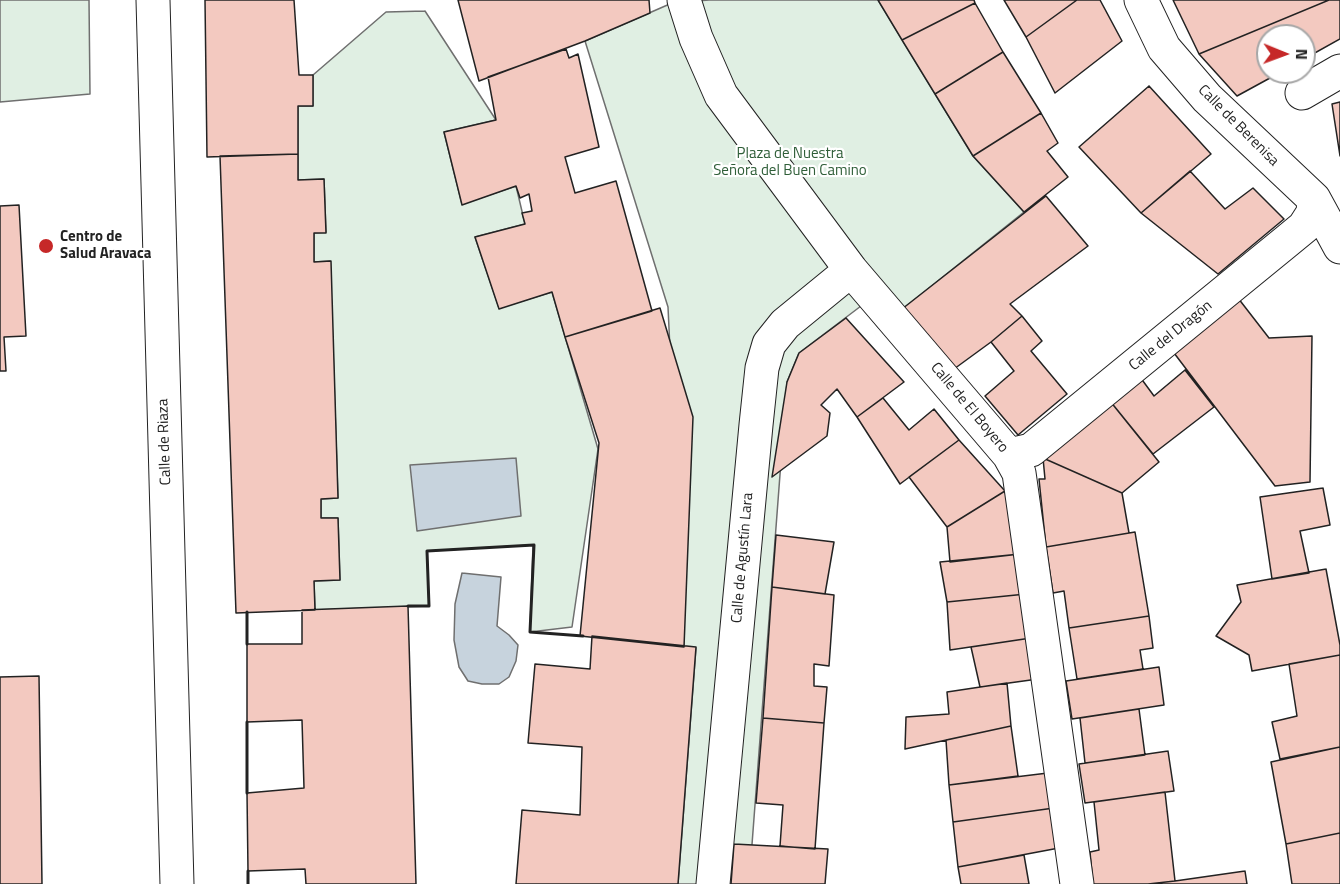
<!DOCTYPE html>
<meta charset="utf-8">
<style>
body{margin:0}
#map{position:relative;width:1340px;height:884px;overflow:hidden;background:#fff;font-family:"Titillium Web",sans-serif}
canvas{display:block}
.north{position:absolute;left:1256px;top:24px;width:60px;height:60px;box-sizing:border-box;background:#fff;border:2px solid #a7a7a7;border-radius:50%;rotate:91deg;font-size:16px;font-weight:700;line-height:24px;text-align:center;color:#222}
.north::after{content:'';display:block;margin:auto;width:21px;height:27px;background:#c62828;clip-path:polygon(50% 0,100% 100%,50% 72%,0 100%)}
</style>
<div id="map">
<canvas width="1340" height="884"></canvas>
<div class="north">N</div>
</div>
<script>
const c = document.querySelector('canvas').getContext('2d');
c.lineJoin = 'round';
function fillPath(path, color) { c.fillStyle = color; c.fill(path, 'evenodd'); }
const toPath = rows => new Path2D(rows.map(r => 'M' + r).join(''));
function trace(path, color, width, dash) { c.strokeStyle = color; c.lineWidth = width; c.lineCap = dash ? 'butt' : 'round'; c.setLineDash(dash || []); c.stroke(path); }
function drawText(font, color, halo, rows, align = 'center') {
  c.font = font + ' "Titillium Web",sans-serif'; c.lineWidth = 4.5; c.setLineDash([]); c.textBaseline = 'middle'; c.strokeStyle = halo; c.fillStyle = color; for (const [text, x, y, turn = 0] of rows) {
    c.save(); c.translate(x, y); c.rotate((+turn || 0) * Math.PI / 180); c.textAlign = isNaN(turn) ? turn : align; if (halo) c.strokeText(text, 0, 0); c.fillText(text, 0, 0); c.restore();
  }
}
const green = toPath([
 [0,0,89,0,90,94,0,102,0,0],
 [709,0,878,0,973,156,1024,212,879,328,861,306,799,353,787,382,749,884,678,884,696,648,684,647,668,307,585,41,672,3,709,0],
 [425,11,496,120,444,132,462,204,516,186,525,224,475,237,499,308,552,292,598,449,572,627,530,632,533,545,427,551,429,606,315,610,314,581,340,580,338,518,321,518,321,499,338,498,330,261,314,262,314,233,326,232,324,179,298,180,298,106,313,106,313,75,386,12,425,11]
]);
const water = toPath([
 [516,458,521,516,417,531,410,465,516,458],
 [462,573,501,577,497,626,509,635,518,645,516,661,509,677,499,684,482,684,468,681,459,667,454,640,455,604,462,573]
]);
const building = toPath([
 [205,0,294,0,299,75,313,75,313,106,298,106,298,154,207,157,205,0],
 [458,0,649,0,650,13,585,41,479,81,458,0],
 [878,0,974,0,975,3,902,40,878,0],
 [1004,0,1077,0,1026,37,1004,0],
 [1077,0,1100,0,1122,41,1055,93,1026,37,1077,0],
 [1173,0,1329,0,1199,54,1173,0],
 [1329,0,1340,0,1340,39,1304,59,1304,36,1268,36,1268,72,1281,72,1237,96,1199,54,1329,0],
 [975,3,1003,52,935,94,902,40,975,3],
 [566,49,569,58,578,54,599,147,565,157,575,193,616,181,652,311,565,337,552,292,499,309,475,237,525,224,522,213,532,211,529,194,520,198,516,186,462,205,444,132,496,120,488,77,566,49],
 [1003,52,1041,113,973,156,935,94,1003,52],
 [1149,86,1211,154,1141,213,1079,147,1149,86],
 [1340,102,1340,156,1332,104,1340,102],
 [1041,113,1058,143,1047,151,1068,177,1024,212,973,156,1041,113],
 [298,154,298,180,324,179,326,233,314,233,314,262,331,261,338,498,321,499,321,518,338,518,340,580,314,581,315,610,236,613,220,156,298,154],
 [1190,171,1225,209,1253,188,1284,219,1218,274,1141,213,1190,171],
 [1046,196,1088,246,1010,304,1022,316,991,342,954,369,902,309,1046,196],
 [19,205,26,336,4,337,6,371,0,371,0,206,19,205],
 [1238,298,1269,338,1312,336,1310,482,1275,486,1171,349,1238,298],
 [660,308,693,417,684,647,580,636,599,443,565,337,660,308],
 [1022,316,1042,341,1031,351,1067,394,1018,435,985,396,1014,371,991,342,1022,316],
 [846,318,904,382,857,417,837,389,821,405,830,413,827,436,772,477,787,382,799,353,846,318],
 [1185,370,1214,407,1153,454,1110,401,1140,377,1154,396,1185,370],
 [883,398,909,430,934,409,959,440,900,484,857,417,883,398],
 [1110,401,1159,462,1122,493,1043,458,1110,401],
 [959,440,1005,491,947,527,909,477,959,440],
 [1043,458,1122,493,1129,533,1046,547,1039,479,1045,479,1043,458],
 [1323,488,1330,525,1300,531,1309,573,1272,579,1260,497,1323,488],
 [1005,491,1020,554,950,562,947,527,1005,491],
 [1135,532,1149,616,1069,628,1064,591,1053,593,1046,547,1135,532],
 [776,535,834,542,825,594,772,587,776,535],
 [1020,554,1026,594,947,602,940,562,1020,554],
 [1326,569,1340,645,1340,655,1252,671,1249,655,1216,636,1241,602,1237,585,1326,569],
 [772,587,834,595,829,666,814,664,814,686,827,687,824,723,763,718,772,587],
 [1026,594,1031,638,950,650,947,602,1026,594],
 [408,606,416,884,306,884,305,869,248,871,247,793,304,788,302,720,247,722,247,644,302,644,302,610,408,606],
 [1149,616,1153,648,1140,650,1143,669,1077,679,1069,628,1149,616],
 [592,636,696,647,678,884,516,884,522,810,580,815,582,747,528,743,535,664,590,669,592,636],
 [1031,638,1038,679,980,687,971,647,1031,638],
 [1340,655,1340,747,1280,759,1272,722,1297,716,1289,664,1340,655],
 [1159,667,1164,705,1072,719,1066,681,1159,667],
 [39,676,42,884,0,884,0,677,39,676],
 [1007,683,1011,726,905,749,906,717,949,714,947,692,1007,683],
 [1139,709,1145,755,1085,763,1080,718,1139,709],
 [763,718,824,723,815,849,780,846,783,805,756,803,763,718],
 [1011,726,1018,776,949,785,946,740,1011,726],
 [1340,747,1340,833,1286,844,1271,762,1340,747],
 [1168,751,1174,791,1085,803,1079,764,1168,751],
 [1048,773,1054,808,953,822,949,785,1048,773],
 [1165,792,1175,881,1148,884,1093,884,1090,852,1099,850,1094,802,1165,792],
 [1054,808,1059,848,958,867,953,822,1054,808],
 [1340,833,1340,884,1292,884,1286,844,1340,833],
 [734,844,828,849,825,884,731,884,734,844],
 [1024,855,1029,884,961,884,958,867,1024,855],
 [1245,871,1247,884,1148,884,1175,881,1245,871]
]);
const street = toPath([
 [153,0,177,884],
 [684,0,696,38,721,95,851,270,1009,455,1019,473,1077,884],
 [1141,0,1164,48,1207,98,1314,199,1340,247],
 [1302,93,1340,71],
 [1009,455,1031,450,1287,241,1304,227,1313,213,1314,199],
 [713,884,756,425,762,368,769,344,785,324,851,270]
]);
const wall = toPath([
 [408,606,429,606,427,551,534,545,530,632,583,636],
 [247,612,247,644],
 [247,793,247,722],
 [248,871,248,884]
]);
const markers = [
 [46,246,8,"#c62828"]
];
const streetNames = [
 ["Calle de Berenisa",1238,126,45],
 ["Calle del Dragón",1171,336,-39],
 ["Calle de El Boyero",969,408,50],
 ["Calle de Riaza",165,442,-92],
 ["Calle de Agustín Lara",743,558,-85]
];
const parkNames = [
 ["Plaza de Nuestra",790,154],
 ["Señora del Buen Camino",790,171]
];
const poiNames = [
 ["Centro de",60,237],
 ["Salud Aravaca",60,254]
];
fillPath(green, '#e0efe3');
trace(green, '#6f6f6f', 1.5);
fillPath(water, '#c7d3dd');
trace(water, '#6f6f6f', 1.5);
fillPath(building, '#f3c9c0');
trace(building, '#222', 1.5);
trace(street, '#222', 35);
trace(street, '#fff', 33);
trace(wall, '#222', 3);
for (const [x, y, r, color] of markers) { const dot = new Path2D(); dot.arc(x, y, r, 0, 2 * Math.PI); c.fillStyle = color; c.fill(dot); trace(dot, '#fff', 2); }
drawText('15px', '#222', '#fff', streetNames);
drawText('15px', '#2f5e38', '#fff', parkNames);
drawText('bold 15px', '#222', '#fff', poiNames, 'left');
</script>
